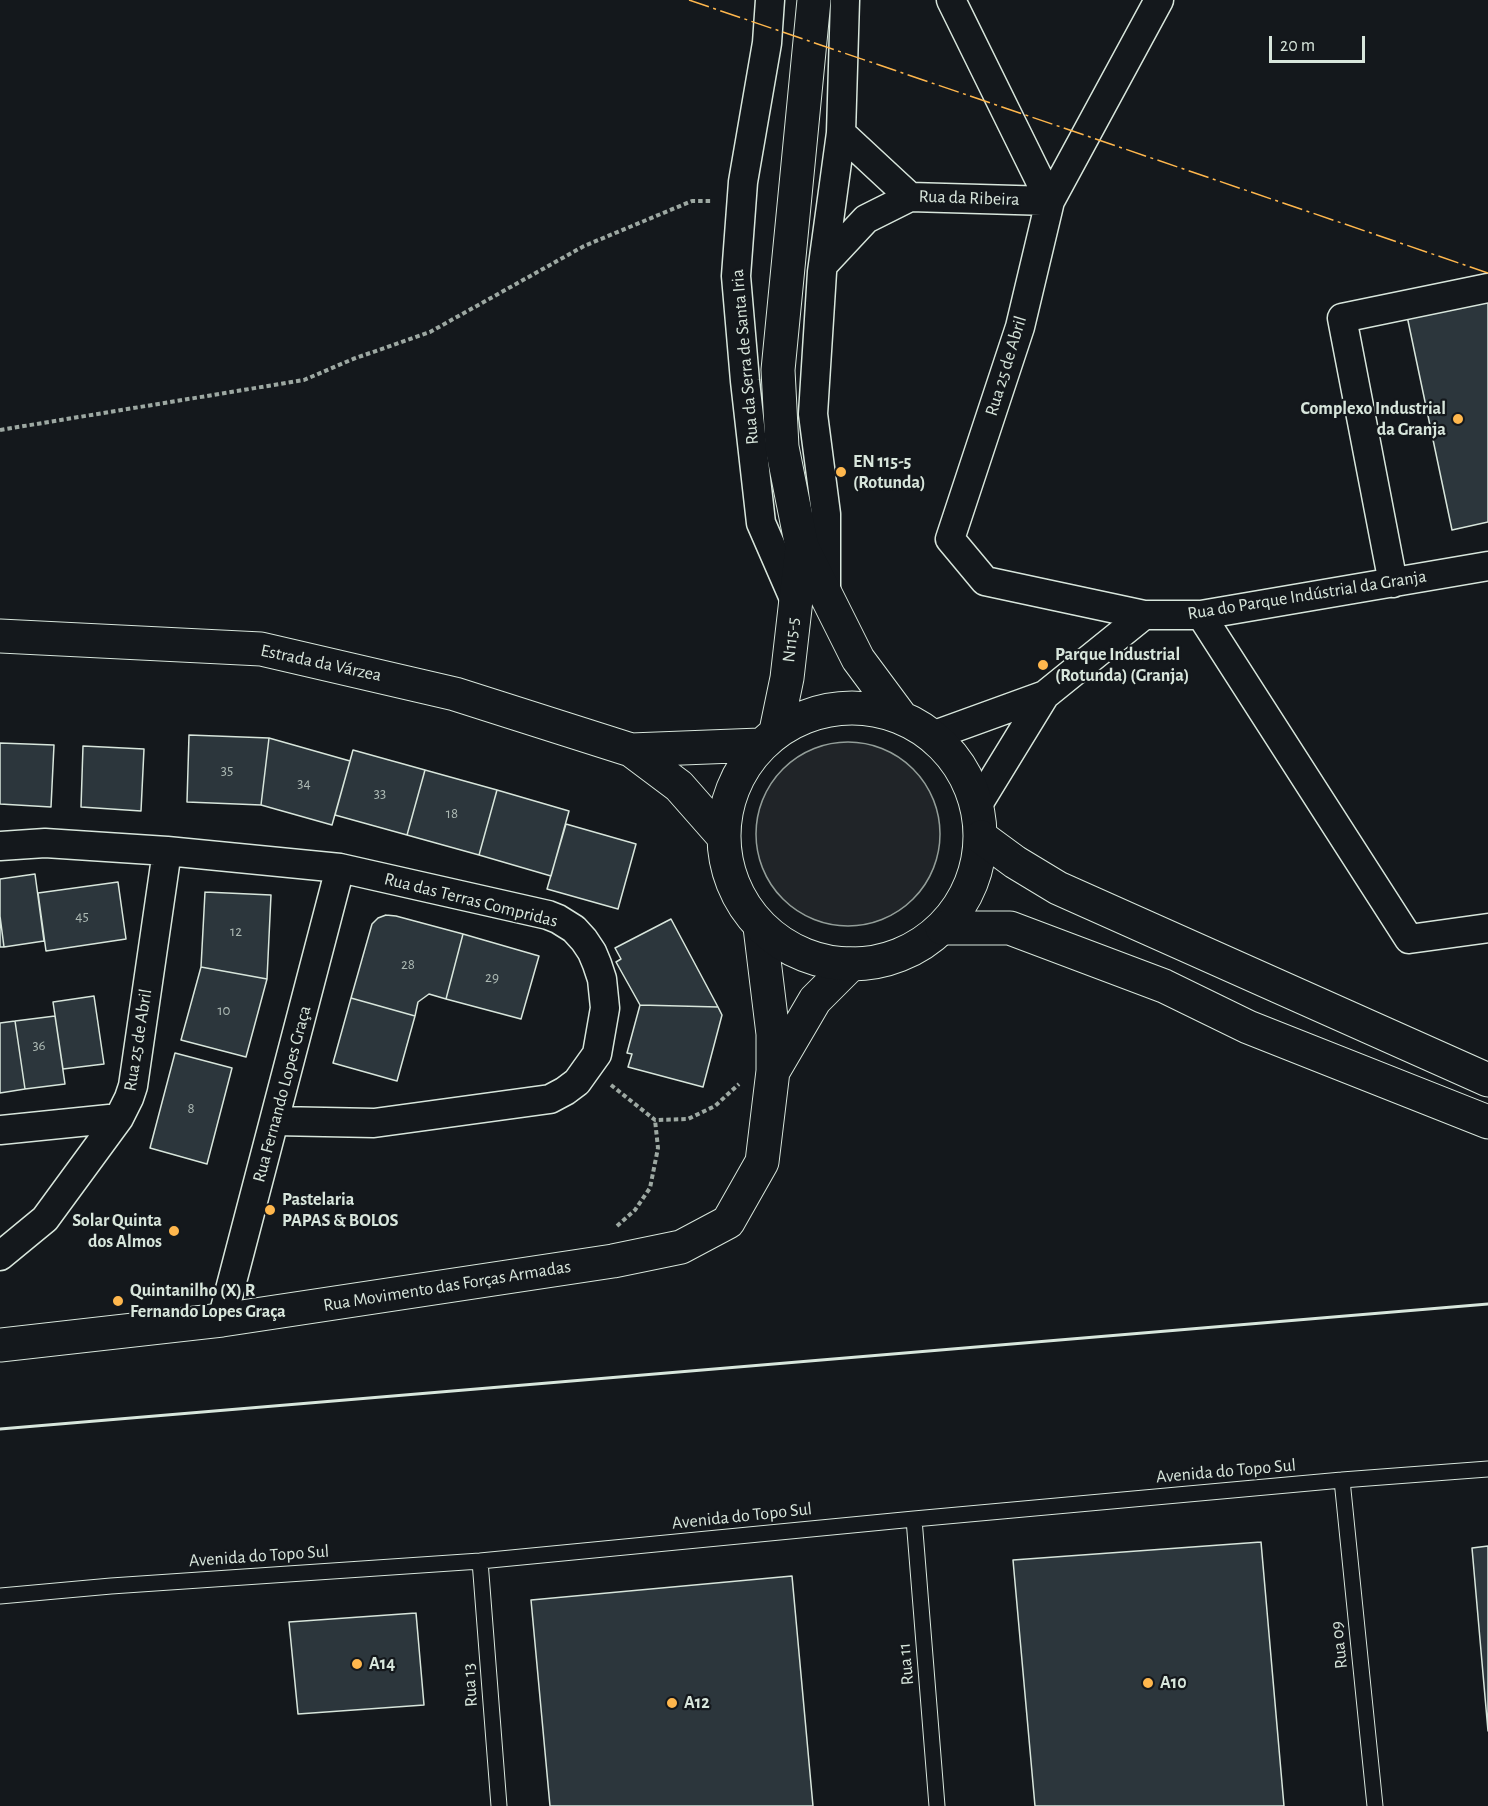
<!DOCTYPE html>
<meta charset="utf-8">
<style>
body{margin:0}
#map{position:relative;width:1488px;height:1806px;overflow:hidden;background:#14181c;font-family:"Alegreya Sans",sans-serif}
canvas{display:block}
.scale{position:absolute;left:1269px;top:36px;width:96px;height:27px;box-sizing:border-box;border:3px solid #d8e6dc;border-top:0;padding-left:8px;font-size:18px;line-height:21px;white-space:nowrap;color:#d8e6dc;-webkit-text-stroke:4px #14181c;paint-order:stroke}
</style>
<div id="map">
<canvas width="1488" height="1806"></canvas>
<div class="scale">20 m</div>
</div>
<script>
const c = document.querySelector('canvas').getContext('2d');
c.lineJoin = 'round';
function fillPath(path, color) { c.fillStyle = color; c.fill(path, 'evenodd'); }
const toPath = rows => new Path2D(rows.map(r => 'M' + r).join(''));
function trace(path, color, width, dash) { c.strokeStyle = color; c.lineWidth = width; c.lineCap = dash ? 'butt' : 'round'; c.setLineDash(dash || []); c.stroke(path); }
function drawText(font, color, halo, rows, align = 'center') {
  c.font = font + ' "Alegreya Sans",sans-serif'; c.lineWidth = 4.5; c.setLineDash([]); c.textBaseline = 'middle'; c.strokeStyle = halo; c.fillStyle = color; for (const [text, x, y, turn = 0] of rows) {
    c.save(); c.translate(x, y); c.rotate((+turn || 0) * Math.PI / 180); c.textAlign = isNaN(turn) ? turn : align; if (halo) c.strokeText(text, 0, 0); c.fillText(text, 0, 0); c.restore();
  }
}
const green = toPath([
 '756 834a92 92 0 1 1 184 0a92 92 0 1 1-184 0Z'
]);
const building = toPath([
 [1488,300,1488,522,1452,530,1407,316,1488,300],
 [189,735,269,738,261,805,187,802,189,735],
 [269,738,350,761,332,825,261,805,269,738],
 [0,743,54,745,51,807,0,804,0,743],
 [83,746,144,749,141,811,81,807,83,746],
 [353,750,425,770,407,835,335,815,353,750],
 [425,770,497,790,479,855,407,835,425,770],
 [497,790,569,811,551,876,479,855,497,790],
 [566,824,636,844,618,909,547,889,566,824],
 [35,874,44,941,4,947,0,916,0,879,35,874],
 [118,882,126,939,46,951,38,893,118,882],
 [205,892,271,895,267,979,201,967,205,892],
 [386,915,396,916,463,934,446,999,429,994,418,1002,415,1016,351,998,372,924,378,918,386,915],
 [0,916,4,947,0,947,0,916],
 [671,919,718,1007,640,1005,616,962,621,959,615,948,671,919],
 [463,934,539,956,521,1019,446,999,463,934],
 [201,967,267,979,246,1057,181,1040,201,967],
 [94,996,104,1064,63,1069,53,1002,94,996],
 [351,998,415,1016,397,1081,333,1063,351,998],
 [640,1005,718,1007,722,1015,703,1087,628,1067,632,1054,627,1053,640,1005],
 [55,1016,65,1084,25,1089,15,1021,55,1016],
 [15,1021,25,1089,0,1093,0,1023,15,1021],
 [175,1053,232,1068,207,1164,150,1148,175,1053],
 [1261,1542,1284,1806,1035,1806,1013,1560,1261,1542],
 [1488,1546,1488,1731,1472,1548,1488,1546],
 [792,1576,813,1806,550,1806,531,1600,792,1576],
 [416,1613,424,1705,298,1714,289,1622,416,1613]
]);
const path = toPath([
 [0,430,304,380,353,359,430,332,584,246,692,201,711,201],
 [611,1085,655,1120,688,1119,715,1106,739,1084],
 [617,1226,635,1210,650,1188,658,1148,655,1120]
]);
const service = toPath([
 [1342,1480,1375,1806],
 [914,1519,937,1806],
 [480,1561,499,1806],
 [0,1596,111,1586,480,1561,914,1519,1342,1480,1488,1469]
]);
const minor = toPath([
 [770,0,767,43,743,182,736,276,745,381,761,523,795,601],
 [951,0,1050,201],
 [1159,0,1050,201,1020,327,950,539,985,581,1144,615,1201,615,1488,566],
 [841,133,910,197,1050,201],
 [824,264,866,219,910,197],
 [1393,583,1342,318,1488,288],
 [826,593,826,514,813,414,822,272,841,133,845,0],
 [1201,615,1409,939,1488,928],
 [932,736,1045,695,1144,615],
 [977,806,1045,695],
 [0,846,45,843,167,851,340,868,548,915,558,919,574,929,584,940,592,952,597,964,602,979,605,1008,597,1054,577,1082,565,1091,550,1099,374,1123,275,1121],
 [0,1130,119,1118],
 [0,1256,45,1219,119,1118,129,1098,133,1086,167,851],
 [222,1320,340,868]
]);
const tertiary = toPath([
 [774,1070,815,1000,851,964],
 [0,1345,222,1320,613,1261,681,1247,728,1222,762,1162,773,1071,773,1034,760,927]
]);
const primary = toPath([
 [814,0,778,370,782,447,802,547,858,659,901,717],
 [0,636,261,649,455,694,631,750,679,786,723,836],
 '724 836a128 128 0 1 1 256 0a128 128 0 1 1-256 0Z',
 [776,731,787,678,802,547],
 [631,750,760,745]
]);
const trunk = toPath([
 [981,837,1015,862,1058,888,1488,1080],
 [942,928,1010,928,1164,986,1248,1027,1488,1122]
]);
const wall = toPath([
 [0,1429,1488,1304]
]);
const power = toPath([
 [689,0,1488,273]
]);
const markers = [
 [1458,419,6,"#ffb74d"],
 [841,472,6,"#ffb74d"],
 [1043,665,6,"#ffb74d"],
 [270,1210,6,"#ffb74d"],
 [174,1231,6,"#ffb74d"],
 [118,1301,6,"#ffb74d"],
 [357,1664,6,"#ffb74d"],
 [1148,1683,6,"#ffb74d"],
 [672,1703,6,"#ffb74d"]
];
const numberNames = [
 ["35",227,770],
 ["34",304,783],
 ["33",380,793],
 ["18",452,813],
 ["45",82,916],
 ["12",236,931],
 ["28",408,964],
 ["29",492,977],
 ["10",224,1010],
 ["36",39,1045],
 ["8",191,1108]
];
const streetNames = [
 ["Rua da Ribeira",969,198,2],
 ["Rua da Serra de Santa Iria",745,357,-95],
 ["Rua 25 de Abril",1006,366,-73],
 ["Rua do Parque Indústrial da Granja",1307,595,-9],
 ["N115-5",791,640,-84],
 ["Estrada da Várzea",321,663,12],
 ["Rua das Terras Compridas",471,900,14],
 ["Rua 25 de Abril",138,1040,-81],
 ["Rua Fernando Lopes Graça",282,1094,-75],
 ["Rua Movimento das Forças Armadas",447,1286,-9],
 ["Avenida do Topo Sul",1226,1471,-5],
 ["Avenida do Topo Sul",742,1516,-6],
 ["Avenida do Topo Sul",259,1556,-4],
 ["Rua 09",1339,1645,-96],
 ["Rua 11",906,1664,-95],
 ["Rua 13",470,1685,-94]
];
const poiNames = [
 ["Complexo Industrial",1446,409,"right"],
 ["da Granja",1446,430,"right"],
 ["EN 115-5",853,462],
 ["(Rotunda)",853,483],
 ["Parque Industrial",1055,655],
 ["(Rotunda) (Granja)",1055,676],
 ["Pastelaria",282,1200],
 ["PAPAS & BOLOS",282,1221],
 ["Solar Quinta",162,1221,"right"],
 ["dos Almos",162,1242,"right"],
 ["Quintanilho (X) R",130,1291],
 ["Fernando Lopes Graça",130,1312],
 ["A14",369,1664],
 ["A10",1160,1683],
 ["A12",684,1703]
];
fillPath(green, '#202428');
trace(green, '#939e99', 1.5);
fillPath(building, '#2c363c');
trace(building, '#d8e6dc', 1.5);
trace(service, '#d8e6dc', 17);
trace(minor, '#d8e6dc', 31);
trace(tertiary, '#d8e6dc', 35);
trace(primary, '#d8e6dc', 35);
trace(trunk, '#d8e6dc', 35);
trace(path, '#9da8a2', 4, [4.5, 3]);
trace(service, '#14181c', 15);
trace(minor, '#14181c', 28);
trace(tertiary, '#14181c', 33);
trace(primary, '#14181c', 33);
trace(trunk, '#14181c', 33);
trace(wall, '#d8e6dc', 3);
trace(power, '#ffb74d', 1.5, [21, 4.5, 3, 4.5]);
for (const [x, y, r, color] of markers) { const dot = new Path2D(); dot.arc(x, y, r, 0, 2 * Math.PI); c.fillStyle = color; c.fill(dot); trace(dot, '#14181c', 2); }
drawText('15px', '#adbab4', null, numberNames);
drawText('18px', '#d8e6dc', '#14181c', streetNames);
drawText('bold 18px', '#d8e6dc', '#14181c', poiNames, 'left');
</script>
